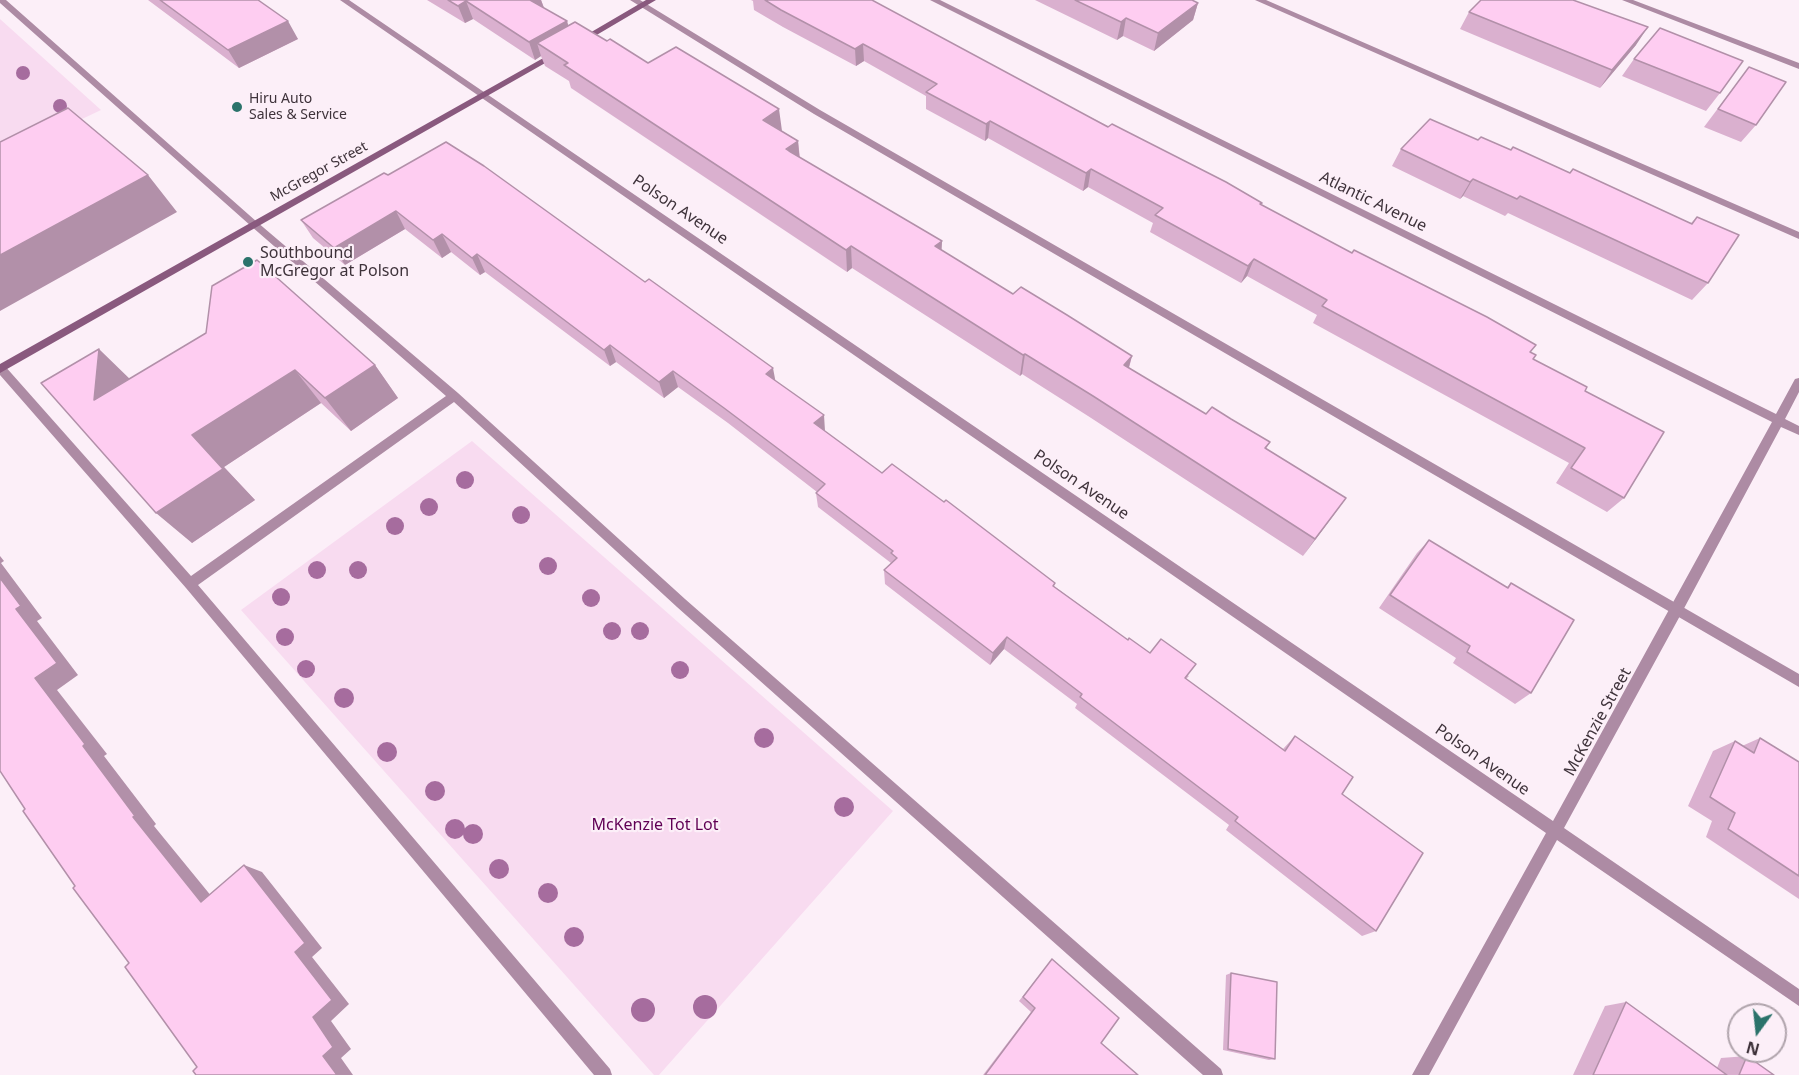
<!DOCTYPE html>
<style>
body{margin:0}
#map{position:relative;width:1799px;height:1075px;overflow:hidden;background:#fceff8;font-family:"Noto Sans",sans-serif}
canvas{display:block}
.north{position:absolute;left:1727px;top:1003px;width:60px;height:60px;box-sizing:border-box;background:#fceff8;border:2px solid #b0a4ac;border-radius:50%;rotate:195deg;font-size:16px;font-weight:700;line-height:24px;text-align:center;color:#3f333b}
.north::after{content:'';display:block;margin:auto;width:21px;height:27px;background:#2b736b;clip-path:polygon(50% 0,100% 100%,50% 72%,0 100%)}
</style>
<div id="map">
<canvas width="1799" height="1075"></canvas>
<div class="north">N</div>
</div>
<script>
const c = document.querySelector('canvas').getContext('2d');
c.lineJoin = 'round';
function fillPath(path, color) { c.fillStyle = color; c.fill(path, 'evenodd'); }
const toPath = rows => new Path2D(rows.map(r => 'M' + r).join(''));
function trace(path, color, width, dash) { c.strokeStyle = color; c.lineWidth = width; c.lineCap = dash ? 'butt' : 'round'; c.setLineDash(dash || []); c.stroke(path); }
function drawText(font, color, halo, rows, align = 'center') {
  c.font = font + ' "Noto Sans",sans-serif'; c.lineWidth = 4.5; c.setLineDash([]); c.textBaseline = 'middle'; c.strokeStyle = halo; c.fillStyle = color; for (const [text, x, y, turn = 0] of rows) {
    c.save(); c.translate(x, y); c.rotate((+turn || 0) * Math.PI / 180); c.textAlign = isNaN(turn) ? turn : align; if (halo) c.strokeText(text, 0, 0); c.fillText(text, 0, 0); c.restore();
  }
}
const green = toPath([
 [0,19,101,110,0,158],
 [472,441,893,811,659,1075,654,1075,241,610]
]);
const service = toPath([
 [0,0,6,0,257,222,458,393,685,599,1221,1069,1223,1075,1203,1075,677,607,454,402,198,585,610,1069,612,1075,594,1075,186,588,0,375,0,364,4,365,191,576,446,396,251,226,0,3,0,0],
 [630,0,640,0,820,110,1799,674,1799,687,814,114,630,0],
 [1255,0,1266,0,1799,232,1799,239,1255,0]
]);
const minor = toPath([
 [340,0,349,0,1553,821,1772,422,930,0,940,0,1776,414,1795,379,1799,378,1799,392,1785,419,1799,426,1799,435,1781,427,1681,614,1564,828,1799,989,1799,1006,1557,840,1429,1075,1412,1075,1546,833,340,0],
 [1622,0,1633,0,1799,63,1799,69,1622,0]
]);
const secondary = toPath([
 [646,0,656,0,583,43,576,41,646,0],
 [554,52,561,54,0,373,0,364,554,52]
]);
const trees = [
 [23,73,7],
 [60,106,7],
 [465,480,9],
 [429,507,9],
 [521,515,9],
 [395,526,9],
 [548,566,9],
 [317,570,9],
 [358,570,9],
 [281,597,9],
 [591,598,9],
 [612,631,9],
 [640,631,9],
 [285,637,9],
 [306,669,9],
 [680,670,9],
 [344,698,10],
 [764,738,10],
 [387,752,10],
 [435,791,10],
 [844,807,10],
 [455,829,10],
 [473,834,10],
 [499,869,10],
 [548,893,10],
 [574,937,10],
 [705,1007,12],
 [643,1010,12]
];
const wall = toPath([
 [148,0,258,0,298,39,239,68],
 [427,0,541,0,544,8,567,21,568,26,607,41,648,63,782,131,798,141,800,158,942,241,941,250,1013,294,1132,356,1129,368,1206,414,1270,442,1266,449,1346,498,1303,556,1088,416,1022,374,1020,376,852,268,847,272,571,88,569,81,545,66,541,56,535,60,473,19,465,23],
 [751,0,872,0,1074,109,1262,203,1261,205,1530,352,1533,359,1585,391,1624,498,1607,512,1556,483,1569,463,1313,323,1317,315,1247,276,1241,283,1150,232,1153,223,1088,187,1083,191,988,138,985,141,926,109,926,96,864,61,856,66,783,27,754,10,753,1],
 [1035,0,1192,0,1198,3,1193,20,1154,51,1123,36,1117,40],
 [1469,12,1636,45,1600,88,1460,29],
 [1634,59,1720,93,1706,111,1622,76],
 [1749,67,1756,125,1741,142,1704,127],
 [1478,140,1511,150,1570,173,1691,223,1697,217,1708,283,1692,300,1508,213,1505,216,1463,196,1460,199,1392,166,1401,149],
 [388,175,775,380,825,431,882,473,1055,583,1054,586,1128,640,1189,676,1186,679,1283,749,1295,736,1342,794,1376,931,1362,936,1226,830,1229,825,1075,708,1077,704,1004,649,990,665,885,584,884,570,891,563,818,507,816,493,817,492,728,423,678,387,664,398,616,362,610,366,485,272,480,275,451,252,442,258,405,229,345,265,313,238,301,220],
 [375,365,398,398,351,431,321,403,224,467,255,500,192,543,129,379],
 [1429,540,1507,587,1511,583,1531,693,1515,704,1453,663,1456,658,1379,608,1417,553],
 [1760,738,1799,762,1799,899,1706,837,1712,821,1688,806,1713,751,1735,741,1742,746],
 [1052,959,1101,1043,1138,1075,983,1075,1031,1012,1019,1001],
 [1231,973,1275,1059,1269,1060,1223,1050,1226,975],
 [1626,1002,1717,1068,1721,1058,1747,1056,1774,1075,1573,1075,1605,1006]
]);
const shadedWall = toPath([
 [526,0,541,0,544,8],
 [466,1,473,19,465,23,458,6],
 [1198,3,1193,20,1154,51,1158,33],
 [1126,18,1123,36,1117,40,1121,22],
 [288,21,298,39,239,68,228,50],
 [567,21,572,39,537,43,541,56,535,60,529,42],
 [1648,27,1636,45,1600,88,1612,70],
 [863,44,864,61,856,66,855,49],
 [779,109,782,131,763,120],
 [990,121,988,138,985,141,986,124],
 [798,141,800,163,786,149],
 [1091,169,1088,187,1083,191,1086,173],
 [148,175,177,212,0,311,0,255],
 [1473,179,1463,196,1460,199,1470,182],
 [396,211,405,229,345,265,334,248],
 [442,234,451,252,442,258,433,240],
 [942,241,941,262,935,246],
 [851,246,852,268,847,272,846,250],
 [477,254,485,272,480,275,472,258],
 [1254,259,1247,276,1241,283,1248,266],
 [610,345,616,362,610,366,604,350],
 [99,349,134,383,94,400],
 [1025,354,1022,374,1020,376,1023,355],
 [1132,356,1126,377,1124,365],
 [375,365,398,398,351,431,325,398],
 [773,368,776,384,766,374],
 [295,370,321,403,224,467,255,500,192,543,156,513,192,435],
 [673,371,678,387,664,398,659,382],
 [824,415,825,431,814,423],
 [1346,498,1333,516,1303,556,1315,539],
 [0,556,4,561,1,563,42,618,37,621,78,675,57,690,107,754,104,756,156,824,154,826,221,908,201,902,133,817,35,678,16,609,0,578],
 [1007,637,1004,649,990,665,993,653],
 [244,865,262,872,322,948,312,957,349,1004,331,1021,351,1049,341,1058,353,1075,337,1075,323,1056,313,1017]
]);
const building = toPath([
 [160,0,258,0,288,21,228,50,160,0],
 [448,0,530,0,567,21,529,42,466,1,458,6,448,0],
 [765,0,872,0,1108,127,1112,124,1226,182,1262,203,1260,204,1352,253,1354,250,1487,317,1536,345,1530,352,1536,355,1533,359,1587,387,1585,391,1664,432,1624,498,1571,468,1585,448,1322,306,1327,300,1254,259,1248,266,1155,215,1163,208,1091,169,1086,173,990,121,986,124,926,92,937,84,863,44,855,49,781,10,765,0],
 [1075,0,1192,0,1198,3,1158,33,1126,18,1121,22,1075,0],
 [1481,0,1573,0,1648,27,1612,70,1469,12,1481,0],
 [575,22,607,41,610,39,648,63,676,47,779,109,763,120,798,141,786,149,789,151,942,241,935,246,1013,294,1021,287,1067,315,1132,356,1124,365,1206,414,1212,407,1231,419,1270,442,1265,448,1346,498,1315,539,1093,396,1025,354,1023,355,851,246,846,250,564,65,568,63,537,43,575,22],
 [1660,28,1743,61,1720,93,1634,59,1660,28],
 [1749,67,1786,82,1756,125,1718,109,1749,67],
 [68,108,148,175,0,255,0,142,68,108],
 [1430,119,1478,140,1481,137,1511,150,1513,147,1570,173,1573,169,1692,224,1697,217,1739,235,1708,283,1520,196,1517,199,1473,179,1470,182,1401,149,1430,119],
 [446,142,484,166,645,282,649,279,773,368,766,374,824,415,814,423,882,473,892,464,944,502,946,500,1055,583,1053,586,1128,640,1129,638,1150,653,1161,639,1196,664,1185,678,1285,751,1295,736,1353,777,1342,794,1423,853,1376,931,1235,821,1238,817,1080,697,1082,694,1007,637,993,653,884,570,897,558,891,553,893,551,816,493,825,484,724,408,673,371,659,382,610,345,604,350,477,254,472,258,442,234,433,240,396,211,334,248,301,220,384,173,388,175,446,142],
 [257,260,375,365,325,398,295,370,192,435,223,469,156,513,41,383,99,349,94,400,206,333,212,286,257,260],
 [1429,540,1508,588,1511,583,1574,620,1531,693,1467,652,1470,646,1390,595,1429,540],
 [0,578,21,606,16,609,57,663,35,678,85,744,83,746,135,816,133,817,201,902,244,865,305,943,295,952,332,1000,313,1017,333,1047,323,1056,337,1075,196,1075,193,1071,197,1067,125,967,129,963,73,888,75,886,23,811,25,809,0,771,0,578],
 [1760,738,1799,762,1799,876,1728,829,1735,813,1710,797,1735,741,1754,753,1760,738],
 [1052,959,1119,1018,1101,1043,1138,1075,985,1075,1035,1008,1023,997,1052,959],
 [1231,973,1277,982,1275,1059,1228,1049,1231,973],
 [1626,1002,1727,1075,1593,1075,1626,1002],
 [1747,1056,1774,1075,1739,1075,1747,1056]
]);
const markers = [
 [237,107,6,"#2b736b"],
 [248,262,6,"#2b736b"]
];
const farPoinames = [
 ["Hiru Auto",249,99],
 ["Sales & Service",249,115]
];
const farStreetnames = [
 ["McGregor Street",319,172,-29]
];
const streetNames = [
 ["Atlantic Avenue",1373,202,26],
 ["Polson Avenue",680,210,34],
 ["Polson Avenue",1081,485,34],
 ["McKenzie Street",1598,722,-61],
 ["Polson Avenue",1482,760,35]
];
const poiNames = [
 ["Southbound",260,253],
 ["McGregor at Polson",260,271]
];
const parkNames = [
 ["McKenzie Tot Lot",655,825]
];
fillPath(green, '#f8dbf0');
fillPath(service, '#ad8ba4');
fillPath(minor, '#ad8ba4');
fillPath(secondary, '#89597e');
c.fillStyle = '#a66c9e';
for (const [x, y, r] of trees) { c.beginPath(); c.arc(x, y, r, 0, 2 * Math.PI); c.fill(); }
fillPath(wall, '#dab0cf');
fillPath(shadedWall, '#b290a9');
fillPath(building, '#fecdf1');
trace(building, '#b290a9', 1.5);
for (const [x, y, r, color] of markers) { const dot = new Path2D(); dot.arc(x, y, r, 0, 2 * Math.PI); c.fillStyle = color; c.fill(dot); trace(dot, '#fceff8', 2); }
drawText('14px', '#3f333b', '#fceff8', farPoinames, 'left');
drawText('14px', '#3f333b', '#fceff8', farStreetnames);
drawText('16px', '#3f333b', '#fceff8', streetNames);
drawText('16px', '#3f333b', '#fceff8', poiNames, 'left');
drawText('16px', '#600054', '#fceff8', parkNames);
</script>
